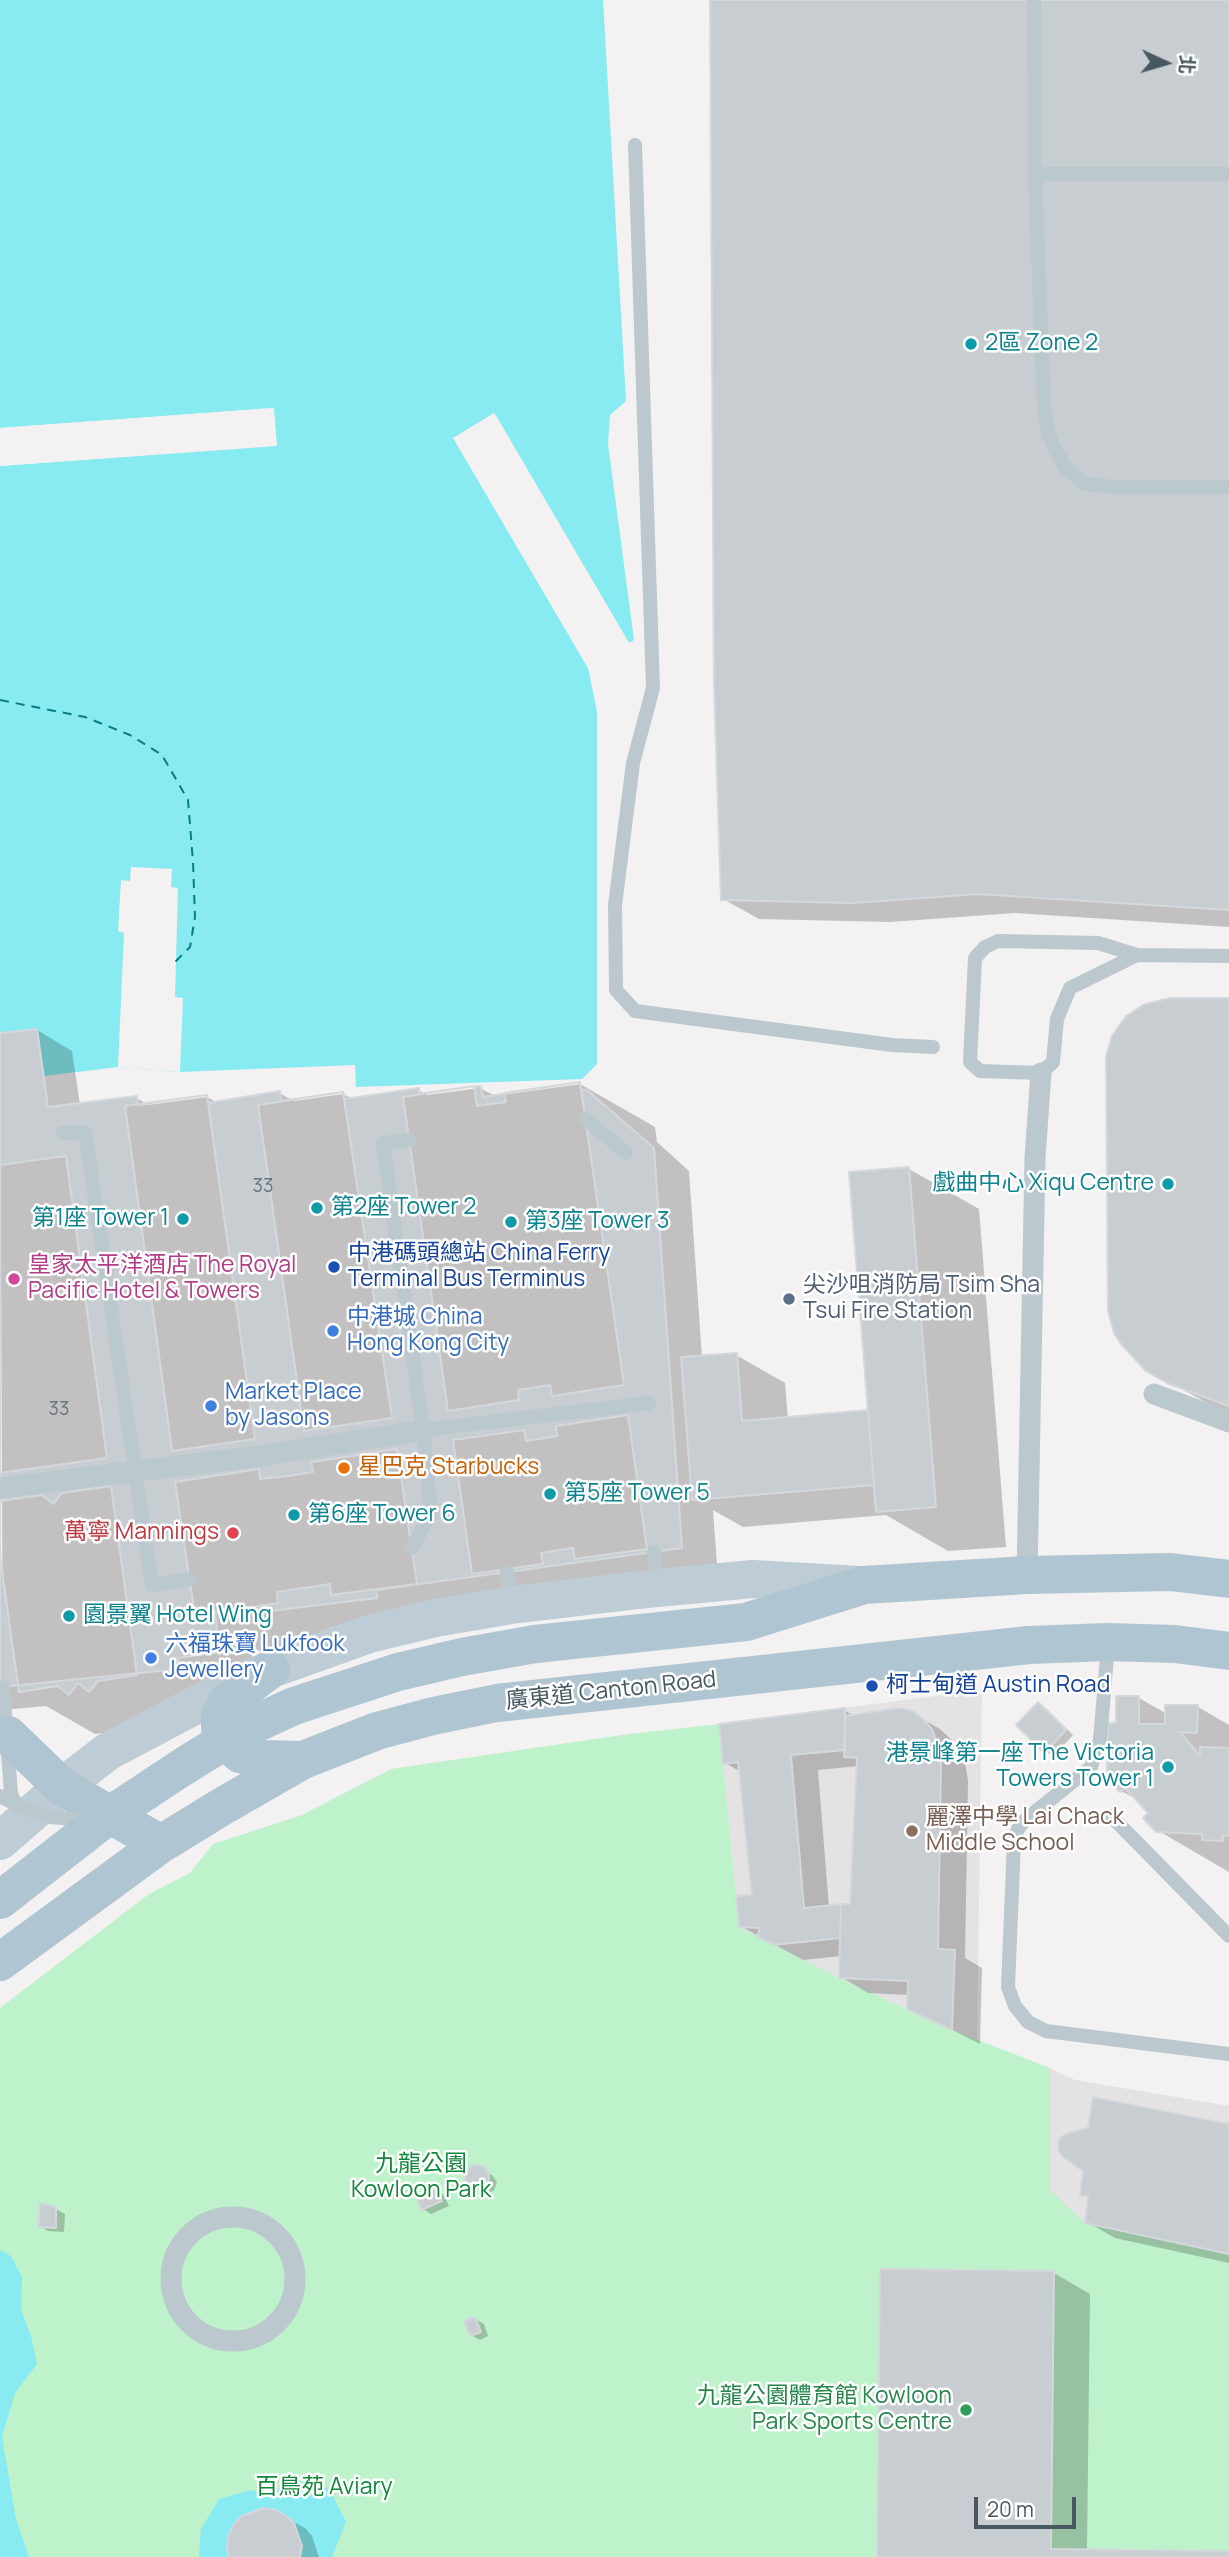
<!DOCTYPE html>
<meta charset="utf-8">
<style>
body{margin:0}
#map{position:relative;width:1229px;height:2557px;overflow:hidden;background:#f3f1f1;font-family:Manrope,"Noto Sans TC",sans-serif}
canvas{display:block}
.north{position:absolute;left:1131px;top:28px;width:70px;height:70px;-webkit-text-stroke:5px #fff;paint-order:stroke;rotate:94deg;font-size:19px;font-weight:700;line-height:28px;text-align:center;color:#475860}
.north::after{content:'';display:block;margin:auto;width:24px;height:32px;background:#475860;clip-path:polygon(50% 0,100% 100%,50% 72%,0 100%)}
.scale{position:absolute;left:974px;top:2497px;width:102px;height:32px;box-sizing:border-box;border:4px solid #475860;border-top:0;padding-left:9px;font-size:21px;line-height:24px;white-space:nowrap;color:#475860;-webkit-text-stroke:5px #fff;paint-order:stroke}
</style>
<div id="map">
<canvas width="1229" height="2557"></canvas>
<div class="north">北</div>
<div class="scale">20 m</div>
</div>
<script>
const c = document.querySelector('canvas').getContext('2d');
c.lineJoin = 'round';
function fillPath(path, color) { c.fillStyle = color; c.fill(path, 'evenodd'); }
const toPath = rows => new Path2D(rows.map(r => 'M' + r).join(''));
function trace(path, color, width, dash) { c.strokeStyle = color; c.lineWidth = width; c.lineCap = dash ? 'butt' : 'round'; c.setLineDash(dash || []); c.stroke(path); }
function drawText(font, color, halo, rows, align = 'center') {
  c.font = font + ' Manrope,"Noto Sans TC",sans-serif'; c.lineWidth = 5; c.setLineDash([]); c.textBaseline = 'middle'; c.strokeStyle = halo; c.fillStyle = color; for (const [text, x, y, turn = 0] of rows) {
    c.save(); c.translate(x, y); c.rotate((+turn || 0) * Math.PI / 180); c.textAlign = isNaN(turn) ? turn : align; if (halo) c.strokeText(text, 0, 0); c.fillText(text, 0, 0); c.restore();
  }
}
const education = toPath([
 [982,1690,977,2041,839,1978,739,1927,719,1724],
 [1050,2068,1075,2080,1229,2106,1229,2254,1085,2223,1049,2190]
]);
const green = toPath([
 [719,1724,739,1927,839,1978,952,2030,1050,2068,1050,2190,1085,2223,1229,2254,1229,2557,0,2557,0,2008,149,1894,190,1873,213,1844,302,1815,391,1769,629,1734]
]);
const water = toPath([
 [0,0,603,0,626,401,610,415,608,444,634,640,629,643,495,414,454,438,588,668,597,712,597,1064,582,1079,356,1087,355,1065,180,1072,118,1067,44,1076,37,1029,0,1033,0,466,276,445,273,408,0,428],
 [0,2250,11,2256,22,2277,21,2310,31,2336,37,2364,15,2393,2,2437,16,2519,29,2557,0,2557],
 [294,2480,329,2488,346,2522,332,2557,300,2557,302,2546,294,2523,286,2516,276,2510,264,2508,242,2516,228,2536,227,2548,229,2557,199,2557,201,2529,219,2499,250,2490,267,2494]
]);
const pier = toPath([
 [274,408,277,446,0,466,0,462,273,442,270,412,0,431,0,428],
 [494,413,629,643,626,645,493,418,458,439,591,666,588,668,453,438],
 [131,867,172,869,171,887,178,888,175,997,183,998,180,1072,118,1067,124,933,118,931,121,880,130,881]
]);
const shadow = toPath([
 [711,0,1229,0,1229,927,1015,913,890,922,759,919,723,899],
 [1229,1000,1229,1415,1147,1370,1130,1355,1116,1332],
 [37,1030,72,1051,80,1105,137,1098,148,1105,207,1097,218,1103,279,1093,294,1101,343,1094,353,1099,418,1090,427,1095,480,1088,495,1096,580,1084,655,1127,657,1142,689,1171,702,1357,736,1355,785,1383,788,1419,870,1412,909,1169,979,1209,1006,1547,948,1551,886,1515,743,1527,713,1510,717,1565,272,1658,251,1646,254,1671,131,1729,95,1734,46,1706,3,1710,0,1035],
 [1139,1698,1167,1714,1198,1707,1229,1725,1229,1872,1157,1830,1150,1814,1138,1800,1121,1791,1109,1777,1117,1725],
 [1038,1704,1047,1709,1073,1735,1054,1756,1045,1751],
 [844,1710,854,1716,912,1713,940,1729,959,1747,965,1762,968,1781,965,1958,982,1968,980,2044,909,2008,909,1995,868,1993,841,1977,841,1956,803,1960,740,1926,754,1897,741,1772,725,1763],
 [858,1766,852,1906,829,1908,818,1770],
 [1229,2125,1229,2263,1115,2238,1087,2222,1090,2199,1082,2195],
 [474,2168,492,2175,497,2182,494,2190,489,2193,472,2186,467,2180,468,2174],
 [436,2190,444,2195,449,2206,431,2214,423,2209],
 [56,2209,65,2214,64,2232,48,2231,40,2226],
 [1054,2273,1090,2294,1087,2551,1229,2553,1229,2557,879,2557],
 [475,2319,484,2324,488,2336,480,2340,471,2335],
 [285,2517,305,2528,312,2536,319,2557,231,2557]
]);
const ferry = toPath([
 [0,700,85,717,130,735,162,755,188,800,193,862,195,917,190,947,175,962]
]);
const building = toPath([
 [710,0,1229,0,1229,910,978,894,853,903,721,900,714,682,710,0],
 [1170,998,1229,998,1229,1406,1167,1383,1146,1371,1121,1344,1114,1333,1108,1311,1106,1056,1112,1036,1126,1016,1145,1004,1170,998],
 [37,1029,48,1107,137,1096,138,1105,207,1095,208,1103,280,1091,281,1101,343,1092,345,1099,419,1088,419,1094,474,1086,481,1086,483,1097,580,1082,581,1090,587,1090,654,1148,682,1548,376,1590,377,1598,228,1616,228,1610,215,1611,219,1652,178,1658,179,1669,0,1687,0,1033,37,1029],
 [580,1082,624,1385,552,1396,550,1385,518,1390,519,1400,448,1411,403,1097,474,1086,477,1106,506,1102,504,1093,580,1082],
 [343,1092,392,1418,304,1431,258,1105,343,1092],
 [207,1095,255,1439,172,1451,125,1106,207,1095],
 [66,1156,107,1458,0,1473,0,1165,66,1156],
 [909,1167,936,1507,876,1512,849,1172,909,1167],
 [737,1353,742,1421,868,1410,874,1485,692,1500,681,1357,737,1353],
 [628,1415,647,1549,575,1559,573,1548,541,1553,543,1564,472,1574,453,1440,524,1430,526,1441,557,1436,556,1426,628,1415],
 [397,1449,417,1584,331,1595,330,1584,277,1592,278,1603,195,1616,175,1482,259,1469,260,1479,288,1476,313,1472,311,1462,397,1449],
 [111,1486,137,1675,98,1681,89,1692,78,1683,69,1695,58,1686,19,1692,0,1556,0,1501,42,1495,53,1504,62,1493,111,1486],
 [1116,1696,1139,1696,1139,1724,1165,1724,1165,1705,1198,1705,1197,1733,1180,1732,1200,1756,1200,1747,1229,1748,1229,1836,1223,1835,1223,1841,1202,1840,1202,1834,1156,1832,1143,1818,1148,1813,1125,1788,1120,1792,1107,1778,1108,1723,1116,1723,1116,1696],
 [1038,1702,1066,1730,1044,1753,1016,1725,1038,1702],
 [845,1708,845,1750,791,1755,804,1908,841,1904,840,1938,774,1945,757,1936,760,1928,739,1927,736,1896,752,1895,738,1762,723,1764,719,1724,845,1708],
 [899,1708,913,1711,923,1719,932,1729,938,1745,941,1765,938,1949,955,1950,952,2030,907,2009,908,1981,839,1978,841,1904,850,1904,857,1758,844,1757,845,1716,899,1708],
 [1093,2097,1229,2124,1229,2254,1085,2223,1088,2196,1080,2196,1083,2171,1063,2157,1058,2150,1058,2142,1061,2137,1068,2133,1088,2128,1093,2097],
 '465 2177a12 12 0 1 1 24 0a12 12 0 1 1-24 0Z',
 [436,2188,442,2201,421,2210,416,2197,436,2188],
 [40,2203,56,2207,56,2228,38,2227,40,2203],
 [880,2269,1054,2271,1051,2549,1229,2551,1229,2557,877,2557,880,2269],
 [475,2317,481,2332,470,2336,464,2321,475,2317],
 [264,2508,276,2510,286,2516,294,2523,302,2546,300,2557,229,2557,227,2548,228,2536,234,2524,242,2516,264,2508]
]);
const service = toPath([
 [1034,0,1035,174,1229,174],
 [635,145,653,688,633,763,615,905,616,990,635,1011,892,1045,933,1047],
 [1035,174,1044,407,1047,429,1054,448,1066,468,1085,484,1112,487,1229,487],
 [1137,955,1070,988,1057,1019,1053,1062,1041,1073,980,1071,970,1062,975,958,985,947,998,941,1098,943,1137,955,1229,956],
 [586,1119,626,1153],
 [654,1552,657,1587],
 [507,1572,510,1602],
 [1108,1645,1100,1740,1091,1767,1025,1820,1018,1829,1014,1841,1008,1987,1015,2006,1028,2022,1046,2031,1229,2054],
 [3,1687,11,1794,18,1809],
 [1111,1816,1229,1936]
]);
const pedestrian = toPath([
 [1154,1394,1229,1422],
 [0,1488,267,1455,423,1430],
 [1027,1575,1035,1158,1041,1073],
 '171 2279a62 62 0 1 1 124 0a62 62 0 1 1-124 0Z'
]);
const secondary = toPath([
 [0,1841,62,1787,107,1752,207,1699,271,1669,369,1634,435,1618,511,1605,657,1588,753,1579,859,1585]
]);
const primary = toPath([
 [535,1644,746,1622,864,1585,1027,1575,1170,1572,1229,1579],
 [271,1669,226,1703,220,1716,220,1728,226,1741,240,1754,260,1759,303,1760],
 [8,1735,62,1787,161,1844],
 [0,1962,161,1844,223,1806,303,1760,377,1731,433,1716,497,1703,1029,1645,1108,1642,1175,1644,1229,1651]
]);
const serviceBridge = toPath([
 [63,1133,85,1132,152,1585,190,1579],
 [409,1140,383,1143,423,1430,431,1513,412,1548],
 [423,1430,649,1403],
 [0,1796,23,1808,49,1817,88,1820]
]);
const primaryBridge = toPath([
 [0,1900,104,1819,181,1768,244,1729,294,1706,398,1672,462,1657,535,1644]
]);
const markers = [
 [971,344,7,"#0f9aa8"],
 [1168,1184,7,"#0f9aa8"],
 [317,1208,7,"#0f9aa8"],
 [183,1219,7,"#0f9aa8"],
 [511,1222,7,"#0f9aa8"],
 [334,1267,7,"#1a4fb4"],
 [14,1279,7,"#d1479c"],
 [789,1299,7,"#5c6f8a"],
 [333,1331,7,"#3f7fe0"],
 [211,1406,7,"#3f7fe0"],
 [344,1468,7,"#e8710a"],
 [550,1494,7,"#0f9aa8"],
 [294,1515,7,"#0f9aa8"],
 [233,1533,7,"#e0444e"],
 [69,1616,7,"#0f9aa8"],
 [151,1658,7,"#3f7fe0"],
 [872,1686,7,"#1a4fb4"],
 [1168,1767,7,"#0f9aa8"],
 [912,1831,7,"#8d6e63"],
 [966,2410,7,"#2e9e5b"]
];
const numberNames = [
 ["33",263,1187],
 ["33",59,1410]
];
const cultureNames = [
 ["2區 Zone 2",985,344],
 ["戲曲中心 Xiqu Centre",1154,1184,"right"],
 ["第2座 Tower 2",331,1208],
 ["第1座 Tower 1",169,1219,"right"],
 ["第3座 Tower 3",525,1222],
 ["第5座 Tower 5",564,1494],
 ["第6座 Tower 6",308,1515],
 ["園景翼 Hotel Wing",83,1616],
 ["港景峰第一座 The Victoria",1154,1754,"right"],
 ["Towers Tower 1",1154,1780,"right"]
];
const transitNames = [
 ["中港碼頭總站 China Ferry",348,1254],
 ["Terminal Bus Terminus",348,1280],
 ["柯士甸道 Austin Road",886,1686]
];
const hotelNames = [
 ["皇家太平洋酒店 The Royal",28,1266],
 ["Pacific Hotel & Towers",28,1292]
];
const serviceNames = [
 ["尖沙咀消防局 Tsim Sha",803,1286],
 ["Tsui Fire Station",803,1312]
];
const shopNames = [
 ["中港城 China",347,1318],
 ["Hong Kong City",347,1344],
 ["Market Place",225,1393],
 ["by Jasons",225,1419],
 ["六福珠寶 Lukfook",165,1645],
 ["Jewellery",165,1671]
];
const foodNames = [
 ["星巴克 Starbucks",358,1468]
];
const healthNames = [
 ["萬寧 Mannings",219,1533]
];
const streetNames = [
 ["廣東道 Canton Road",611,1691,-6]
];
const educationNames = [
 ["麗澤中學 Lai Chack",926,1818],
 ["Middle School",926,1844]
];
const parkNames = [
 ["九龍公園",421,2165],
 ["Kowloon Park",421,2191],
 ["百鳥苑 Aviary",324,2488]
];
const leisureNames = [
 ["九龍公園體育館 Kowloon",952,2397],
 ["Park Sports Centre",952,2423]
];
fillPath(education, '#e4e2e3');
fillPath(green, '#bef2ca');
fillPath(water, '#88ebf1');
fillPath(pier, '#f3f1f1');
fillPath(shadow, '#0003');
trace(ferry, '#087d84', 2, [9, 7]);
fillPath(building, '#c7cdd0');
trace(building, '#d4d8dc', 2);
trace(service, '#bbc8ce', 14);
trace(pedestrian, '#bbc8ce', 21);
trace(secondary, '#beccd5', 38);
trace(primary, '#afc5d1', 38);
trace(serviceBridge, '#bbc8ce', 14);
trace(primaryBridge, '#afc5d1', 38);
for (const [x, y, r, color] of markers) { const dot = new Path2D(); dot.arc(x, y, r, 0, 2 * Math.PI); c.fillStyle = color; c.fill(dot); trace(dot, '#fff', 2.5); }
drawText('19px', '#67757c', null, numberNames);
drawText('23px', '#0d838f', '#fff', cultureNames, 'left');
drawText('23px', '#164399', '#fff', transitNames, 'left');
drawText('23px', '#b23c85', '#fff', hotelNames, 'left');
drawText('23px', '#4e5e75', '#fff', serviceNames, 'left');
drawText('23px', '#366cbe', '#fff', shopNames, 'left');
drawText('23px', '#c56008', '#fff', foodNames, 'left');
drawText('23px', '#be3a42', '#fff', healthNames, 'right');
drawText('23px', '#475860', '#fff', streetNames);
drawText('23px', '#785e54', '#fff', educationNames, 'left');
drawText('23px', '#12873b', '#fff', parkNames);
drawText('23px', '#27864d', '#fff', leisureNames, 'right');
</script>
